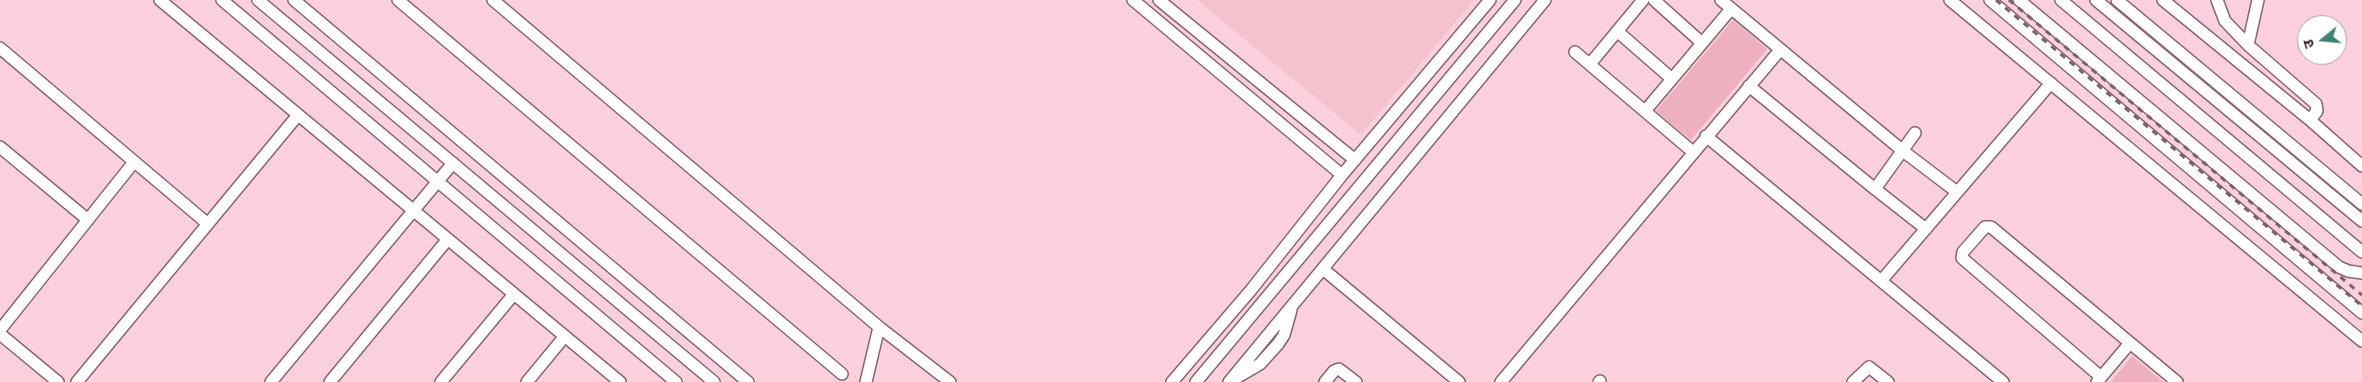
<!DOCTYPE html>
<meta charset="utf-8">
<style>
body{margin:0}
#map{position:relative;width:2362px;height:382px;overflow:hidden;background:#fcd1dd;font-family:"Noto Sans","Noto Sans Devanagari",sans-serif}
canvas{display:block}
.north{position:absolute;left:2297px;top:15px;width:50px;height:50px;box-sizing:border-box;background:#fff;border:1px solid #a9a3a4;border-radius:50%;rotate:253deg;font-size:14px;font-weight:700;line-height:20px;text-align:center;color:#27181c}
.north::after{content:'';display:block;margin:auto;width:18px;height:22px;background:#3d8276;clip-path:polygon(50% 0,100% 100%,50% 72%,0 100%)}
</style>
<div id="map">
<canvas width="2362" height="382"></canvas>
<div class="north">उ</div>
</div>
<script>
const c = document.querySelector('canvas').getContext('2d');
c.lineJoin = 'round';
function fillPath(path, color) { c.fillStyle = color; c.fill(path, 'evenodd'); }
const toPath = rows => new Path2D(rows.map(r => 'M' + r).join(''));
function trace(path, color, width, dash) { c.strokeStyle = color; c.lineWidth = width; c.lineCap = dash ? 'butt' : 'round'; c.setLineDash(dash || []); c.stroke(path); }
const built = toPath([
 [1197,0,1474,0,1361,135]
]);
const green = toPath([
 [1733,20,1767,49,1691,140,1656,111],
 [2132,356,2163,382,2111,382]
]);
const minor = toPath([
 [160,0,620,382],
 [222,0,676,382],
 [258,0,714,382],
 [294,0,748,382],
 [398,0,842,374],
 [493,0,879,327,950,382],
 [1133,0,1342,175],
 [1159,0,1355,160],
 [1654,0,1702,43],
 [1721,0,1903,151,1957,192],
 [1950,0,2362,341],
 [1990,0,2362,313],
 [2019,0,2339,267,2348,271,2362,273],
 [2061,0,2362,252],
 [2096,0,2362,221],
 [2117,0,2362,204],
 [2163,0,2310,120,2362,166],
 [2217,0,2225,21,2248,45],
 [2258,0,2248,45,2316,104,2317,111,2310,120],
 [1617,31,1672,79],
 [0,48,208,224],
 [1575,52,1693,152],
 [1590,64,1643,0],
 [1749,86,1875,189,1915,133],
 [1645,111,1731,9],
 [1706,136,2003,382],
 [0,147,88,220],
 [1875,189,1926,229],
 [1323,269,1459,382],
 [1881,281,2051,83],
 [0,330,134,162],
 [0,334,58,382],
 [2101,377,1962,258,1963,252,1985,227,1991,227,2177,382],
 [1236,378,1260,364,1278,344,1284,335,1291,310],
 [77,382,298,115],
 [271,382,453,163],
 [330,382,448,239],
 [441,382,514,294],
 [527,382,565,336],
 [866,382,879,327],
 [1172,382,1251,290,1342,175,1490,0],
 [1196,382,1515,0],
 [1229,382,1545,0],
 [1325,382,1334,371,1339,369,1356,382],
 [1501,382,1780,50],
 [1599,382,1600,381],
 [1853,382,1869,367,1888,382],
 [2097,382,2130,343]
]);
const rail = toPath([
 [1996,0,2362,306],
 [2009,0,2362,295]
]);
fillPath(built, '#f4c2ce');
fillPath(green, '#eeafc0');
trace(minor, '#89646e', 14);
trace(minor, '#fff', 11);
trace(rail, '#7b6168', 3, [6, 6]);
</script>
